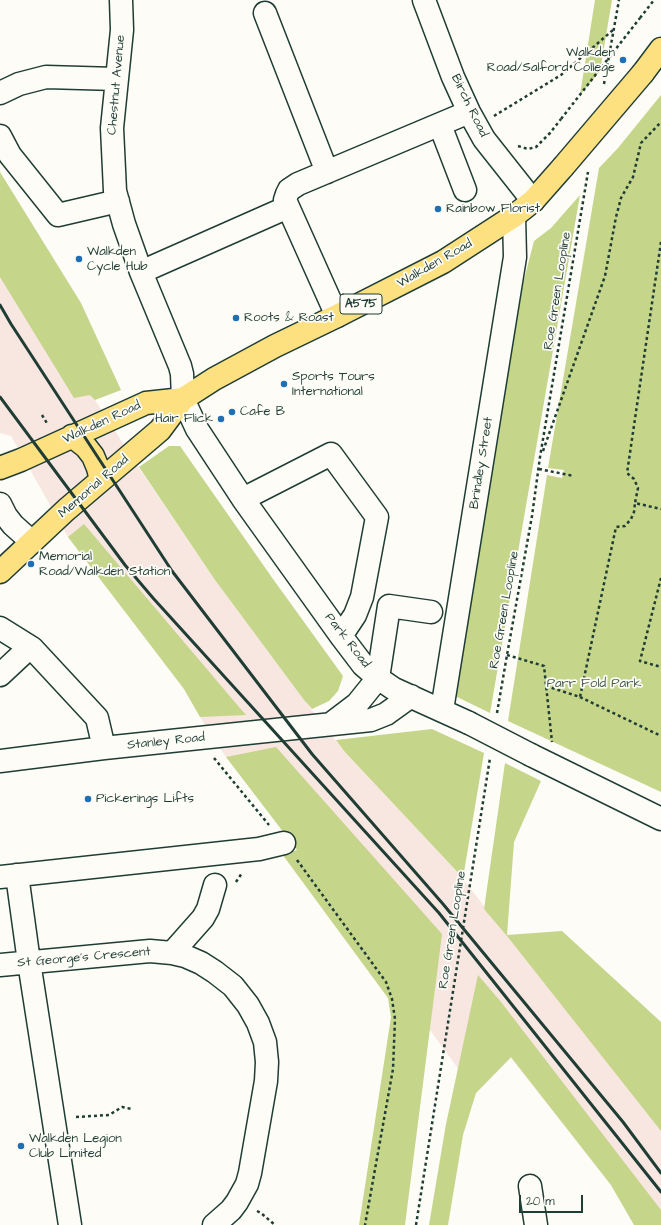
<!DOCTYPE html>
<style>
body{margin:0}
#map{position:relative;width:661px;height:1225px;overflow:hidden;background:#fdfcf7;font-family:"Architects Daughter",sans-serif}
canvas{display:block}
.scale{position:absolute;left:519px;top:1195px;width:64px;height:18px;box-sizing:border-box;border:2px solid #1f3d34;border-top:0;padding-left:5px;font-size:12px;line-height:14px;white-space:nowrap;color:#1f3d34;-webkit-text-stroke:3px #fdfcf7;paint-order:stroke}
</style>
<div id="map">
<canvas width="661" height="1225"></canvas>
<div class="scale">20 m</div>
</div>
<script>
const c = document.querySelector('canvas').getContext('2d');
c.lineJoin = 'round';
function fillPath(path, color) { c.fillStyle = color; c.fill(path, 'evenodd'); }
const toPath = rows => new Path2D(rows.map(r => 'M' + r).join(''));
function trace(path, color, width, dash) { c.strokeStyle = color; c.lineWidth = width; c.lineCap = dash ? 'butt' : 'round'; c.setLineDash(dash || []); c.stroke(path); }
function drawText(font, color, halo, rows, align = 'center') {
  c.font = font + ' "Architects Daughter",sans-serif'; c.lineWidth = 3.5; c.setLineDash([]); c.textBaseline = 'middle'; c.strokeStyle = halo; c.fillStyle = color; for (const [text, x, y, turn = 0] of rows) {
    c.save(); c.translate(x, y); c.rotate((+turn || 0) * Math.PI / 180); c.textAlign = isNaN(turn) ? turn : align; if (halo) c.strokeText(text, 0, 0); c.fillText(text, 0, 0); c.restore();
  }
}
const built = toPath([
 [0,253,139,468,215,580,304,700,344,751,459,874,523,956,661,1126,661,1225,634,1225,611,1185,511,1058,476,1093,298,850,226,757,200,717,184,689,68,537,11,436,0,433]
]);
const green = toPath([
 [595,0,612,0,600,71,580,95],
 [661,95,661,792,508,721,547,475,562,478,564,470,548,468,599,168,618,148],
 [0,172,81,303,121,390,95,400,90,395,74,398,0,277],
 [580,195,490,713,451,694,518,303,534,241,551,228],
 [169,446,180,446,273,579,343,676,338,691,329,701,312,709,304,700,215,580,139,467],
 [84,524,239,707,246,715,200,717,184,689,68,537],
 [432,729,484,753,463,878,344,751,336,740],
 [276,747,442,934,405,1225,359,1225,391,1017,388,998,282,854,297,850,226,757],
 [505,763,541,781,514,842,507,935,562,931,661,1022,661,1131,507,936,484,909],
 [478,975,501,1002,661,1210,661,1225,634,1225,611,1185,511,1057,476,1093,463,1135,448,1225,429,1225,446,1124]
]);
const path = toPath([
 [640,18,654,0],
 [604,84,619,0],
 [494,116,561,75,613,30],
 [518,146,528,149,536,147,550,133,561,119],
 [661,242,627,473,634,479,638,488,635,503,661,509],
 [42,415,48,425],
 [543,451,605,276,616,217,621,198,633,177,641,143,661,122],
 [539,469,574,476],
 [661,578,640,661,661,667],
 [507,655,544,666,552,742],
 [546,686,580,697,616,527,625,526,631,519,634,512,635,503],
 [580,697,661,736],
 [497,713,507,655,532,516,540,457,588,172],
 [214,758,269,825],
 [297,860,386,982,392,999,395,1019,393,1069,365,1225],
 [236,882,242,873],
 [76,1117,109,1115,122,1107,132,1109],
 [257,1211,261,1213,275,1225],
 [416,1225,490,758]
]);
const minor = toPath([
 [121,0,122,30,112,128,115,191,124,224,141,272,180,366,182,374,183,399,197,429,243,499,341,636,363,665,378,678,394,689,469,723],
 [424,0,453,77,469,112,484,139,533,201],
 [265,13,327,172],
 [0,93,19,84,46,77,116,79],
 [440,125,465,190],
 [0,136,10,155,58,215,118,201],
 [141,272,288,207],
 [337,316,285,200,287,194,289,190,298,184,469,112],
 [243,499,331,454,377,517,362,597,355,615,341,636],
 [0,504,6,516,13,525,32,542],
 [0,628,32,648,97,718,104,748],
 [0,675,30,647],
 [442,710,515,257,514,216],
 [332,723,357,704,378,678,389,606,431,612],
 [531,755,661,819],
 [0,761,104,748,371,720,386,714,411,696],
 [17,875,29,962,70,1225],
 [0,877,259,849,284,843],
 [172,953,203,918,208,909,215,885],
 [0,965,150,951,172,953,185,956,201,963,215,972,233,986,248,1005,258,1023,265,1042,267,1062,266,1081,250,1173,247,1184,237,1202,231,1210,214,1225],
 [530,1186,536,1225]
]);
const major = toPath([
 [643,73,661,49],
 [72,436,86,447,93,456,98,468,101,480],
 [0,468,21,460,146,403,183,399,214,379,275,346,337,316,443,262,514,216,533,201,563,167],
 [0,572,66,510,160,430,183,399]
]);
const rail = toPath([
 [0,305,11,324,172,571,312,754,443,904,623,1122,661,1173],
 [0,397,125,565,153,598,439,913,661,1192]
]);
const pathBridge = toPath([
 [561,119,640,18]
]);
const minorBridge = toPath([
 [469,723,531,755]
]);
const majorBridge = toPath([
 [563,167,643,73]
]);
const markers = [
 [623,60,4,"#1f6fb2"],
 [438,209,4,"#1f6fb2"],
 [79,259,4,"#1f6fb2"],
 [236,318,4,"#1f6fb2"],
 [284,384,4,"#1f6fb2"],
 [232,412,4,"#1f6fb2"],
 [221,419,4,"#1f6fb2"],
 [31,564,4,"#1f6fb2"],
 [88,799,4,"#1f6fb2"],
 [21,1146,4,"#1f6fb2"]
];
const shields = [
 [361,304,42]
];
const shieldNames = [
 ["A575",361,304]
];
const poiNames = [
 ["Walkden",615,53,"right"],
 ["Road/Salford College",615,68,"right"],
 ["Rainbow Florist",446,209],
 ["Walkden",87,252],
 ["Cycle Hub",87,267],
 ["Roots & Roast",244,318],
 ["Sports Tours",292,377],
 ["International",292,392],
 ["Cafe B",240,412],
 ["Hair Flick",213,419,"right"],
 ["Memorial",39,557],
 ["Road/Walkden Station",39,572],
 ["Pickerings Lifts",96,799],
 ["Walkden Legion",29,1139],
 ["Club Limited",29,1154]
];
const streetNames = [
 ["Chestnut Avenue",117,85,-85],
 ["Birch Road",469,106,64],
 ["Walkden Road",435,264,-30],
 ["Roe Green Loopline",558,291,-81],
 ["Walkden Road",102,423,-25],
 ["Brindley Street",482,463,-81],
 ["Memorial Road",94,487,-41],
 ["Roe Green Loopline",505,610,-80],
 ["Park Road",347,641,52],
 ["Stanley Road",166,742,-6],
 ["Roe Green Loopline",453,930,-81],
 ["St George's Crescent",84,958,-5]
];
const parkNames = [
 ["Parr Fold Park",594,684]
];
fillPath(built, '#f8e6e0');
fillPath(green, '#c5d58a');
trace(minor, '#1f3d34', 25);
trace(major, '#1f3d34', 25);
trace(path, '#1f3d34', 2.5, [3, 3]);
trace(minor, '#fdfcf7', 22);
trace(major, '#fde080', 22);
trace(rail, '#1f3d34', 3);
trace(minorBridge, '#1f3d34', 25, []);
trace(majorBridge, '#1f3d34', 25, []);
trace(pathBridge, '#1f3d34', 2.5, [3, 3]);
trace(minorBridge, '#fdfcf7', 22);
trace(majorBridge, '#fde080', 22);
for (const [x, y, r, color] of markers) { const dot = new Path2D(); dot.arc(x, y, r, 0, 2 * Math.PI); c.fillStyle = color; c.fill(dot); trace(dot, '#fdfcf7', 1.5); }
for (const [x, y, w] of shields) { const box = new Path2D(); box.roundRect(x - w / 2, y - 10, w, 20, 3); c.fillStyle = '#fdfcf7'; c.fill(box); trace(box, '#1f3d34', 1); }
drawText('bold 12px', '#1f3d34', null, shieldNames);
drawText('13px', '#1f3d34', '#fdfcf7', poiNames, 'left');
drawText('13px', '#1f3d34', '#fdfcf7', streetNames);
drawText('13px', '#405b45', '#fdfcf7', parkNames);
</script>
